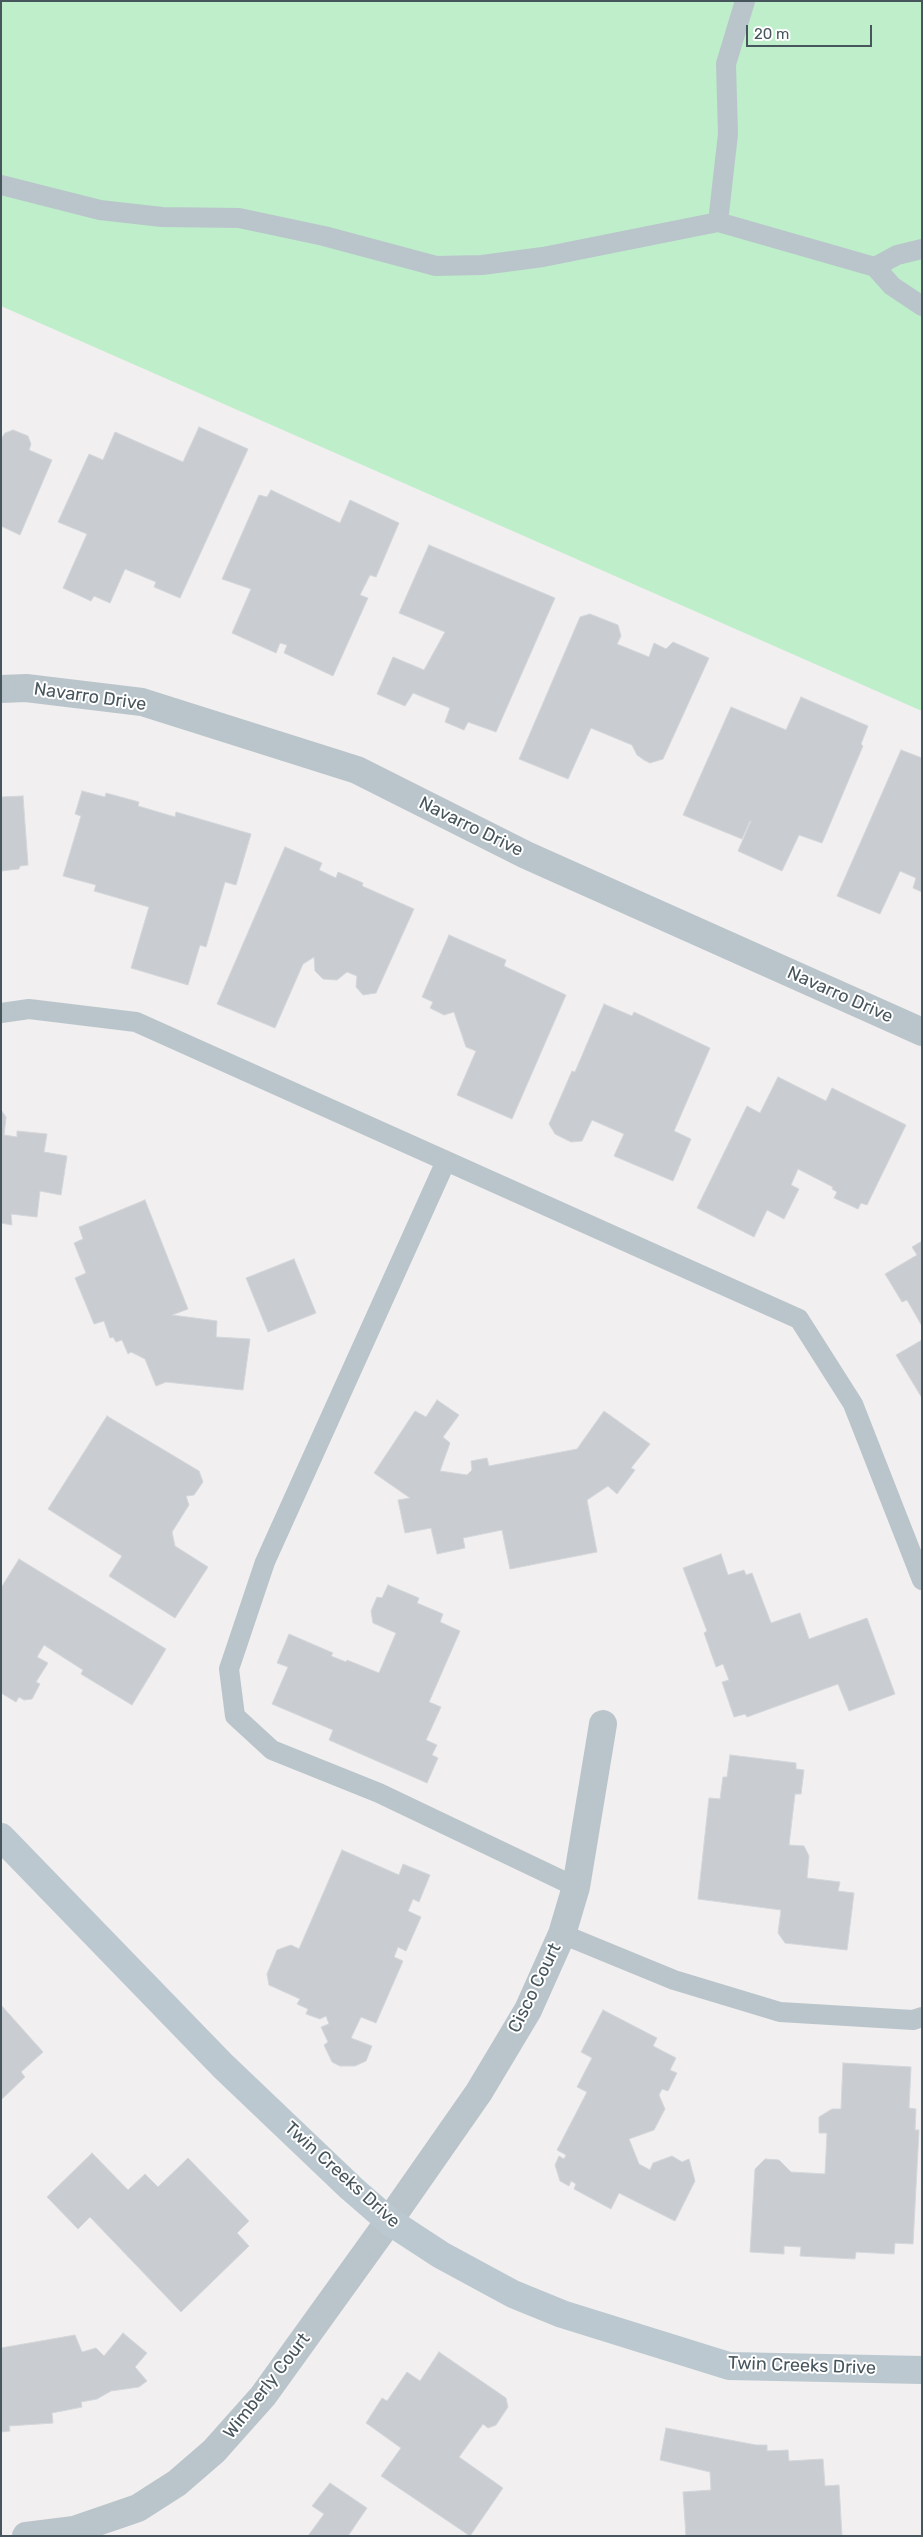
<!DOCTYPE html>
<style>
body{margin:0}
#map{position:relative;width:923px;height:2537px;overflow:hidden;background:#f1efef;font-family:Rubik,sans-serif}
canvas{display:block}
.frame{position:absolute;inset:0;border:2px solid #47555c;pointer-events:none}
.scale{position:absolute;left:746px;top:25px;width:126px;height:22px;box-sizing:border-box;border:2px solid #47555c;border-top:0;padding-left:6px;font-size:15px;line-height:18px;white-space:nowrap;color:#47555c;-webkit-text-stroke:4px #fff;paint-order:stroke}
</style>
<div id="map">
<canvas width="923" height="2537"></canvas>
<div class="frame"></div>
<div class="scale">20 m</div>
</div>
<script>
const c = document.querySelector('canvas').getContext('2d');
c.lineJoin = 'round';
function fillPath(path, color) { c.fillStyle = color; c.fill(path, 'evenodd'); }
const toPath = rows => new Path2D(rows.map(r => 'M' + r).join(''));
function trace(path, color, width, dash) { c.strokeStyle = color; c.lineWidth = width; c.lineCap = dash ? 'butt' : 'round'; c.setLineDash(dash || []); c.stroke(path); }
function drawText(font, color, halo, rows, align = 'center') {
  c.font = font + ' Rubik,sans-serif'; c.lineWidth = 4; c.setLineDash([]); c.textBaseline = 'middle'; c.strokeStyle = halo; c.fillStyle = color; for (const [text, x, y, turn = 0] of rows) {
    c.save(); c.translate(x, y); c.rotate((+turn || 0) * Math.PI / 180); c.textAlign = isNaN(turn) ? turn : align; if (halo) c.strokeText(text, 0, 0); c.fillText(text, 0, 0); c.restore();
  }
}
const green = toPath([
 [1,1,922,1,922,711,1,306]
]);
const building = toPath([
 [199,427,248,449,180,598,154,587,156,582,125,569,110,603,94,596,91,601,63,588,87,534,58,522,89,454,103,460,115,432,183,462,199,427],
 [13,430,28,436,31,444,29,450,52,460,20,535,1,526,1,439,5,433,13,430],
 [271,490,340,523,350,500,399,523,376,577,370,575,360,595,368,598,333,676,284,653,287,645,280,643,276,653,232,633,251,589,222,579,259,495,267,497,271,490],
 [429,545,555,598,496,732,468,722,464,730,445,722,450,708,413,693,405,706,377,694,393,657,424,670,445,632,399,613,429,545],
 [590,614,618,625,621,636,617,644,649,657,654,643,666,649,673,642,709,658,663,759,650,763,644,760,637,755,632,745,591,728,568,779,519,759,580,617,590,614],
 [801,697,868,726,861,744,863,746,822,843,799,835,782,871,738,851,751,821,750,821,742,839,683,815,731,707,786,730,801,697],
 [901,750,922,758,922,892,913,888,916,878,900,871,880,914,837,896,901,750],
 [82,791,105,797,106,793,139,802,138,806,175,817,176,812,251,834,236,885,225,882,206,947,200,945,188,985,131,968,149,907,94,891,96,885,63,876,81,816,75,814,82,791],
 [23,796,28,865,20,866,19,869,1,871,1,797,23,796],
 [285,847,322,863,319,870,336,878,338,872,363,883,362,886,414,909,376,993,363,995,356,987,357,976,347,972,337,980,323,979,315,971,314,957,303,964,275,1028,217,1004,285,847],
 [449,935,506,960,504,966,566,995,512,1119,457,1095,476,1051,466,1047,454,1012,444,1015,430,1008,433,1002,422,997,449,935],
 [604,1004,632,1016,634,1012,710,1048,674,1131,691,1139,673,1181,614,1156,624,1134,592,1120,582,1141,571,1142,555,1134,549,1124,572,1071,575,1072,604,1004],
 [778,1077,826,1101,832,1088,906,1125,867,1205,861,1203,858,1209,834,1198,837,1192,832,1189,833,1187,798,1169,791,1185,799,1189,784,1219,767,1210,754,1237,697,1208,747,1106,760,1113,778,1077],
 [1,1110,6,1117,4,1135,17,1137,17,1131,47,1134,44,1152,67,1156,61,1195,40,1191,37,1217,11,1214,12,1225,1,1223,1,1110],
 [145,1200,188,1309,172,1315,217,1321,216,1337,250,1339,243,1390,166,1382,156,1386,145,1359,131,1352,128,1354,122,1340,116,1342,113,1337,110,1338,104,1321,94,1324,75,1278,86,1273,74,1243,83,1239,79,1227,145,1200],
 [922,1241,922,1326,907,1300,902,1302,885,1274,917,1255,912,1247,922,1241],
 [294,1259,316,1313,268,1332,246,1278,294,1259],
 [922,1340,922,1398,896,1355,922,1340],
 [437,1400,459,1415,443,1437,450,1443,440,1471,467,1475,472,1470,471,1461,487,1458,489,1466,577,1449,604,1411,650,1444,631,1468,635,1470,617,1494,608,1486,587,1500,597,1552,510,1569,502,1530,463,1538,465,1548,437,1554,431,1528,405,1533,398,1500,410,1498,374,1473,415,1411,426,1417,437,1400],
 [107,1416,199,1471,203,1482,194,1495,186,1496,189,1505,172,1532,175,1546,208,1567,175,1618,109,1576,122,1556,48,1509,107,1416],
 [721,1554,728,1575,744,1570,746,1575,752,1573,771,1623,800,1613,809,1639,867,1618,895,1694,849,1711,838,1684,747,1717,745,1714,734,1717,722,1682,729,1680,723,1664,716,1667,704,1633,707,1631,683,1568,721,1554],
 [19,1559,166,1649,132,1705,81,1674,83,1670,44,1645,37,1657,48,1663,36,1682,40,1684,32,1699,24,1700,19,1697,16,1702,1,1693,1,1588,19,1559],
 [388,1585,419,1598,417,1603,443,1614,440,1622,460,1631,429,1702,441,1707,426,1740,437,1745,432,1755,438,1758,427,1783,329,1740,333,1730,272,1704,288,1667,277,1663,289,1634,333,1653,331,1656,346,1662,347,1660,379,1673,396,1633,373,1623,371,1611,377,1597,382,1598,388,1585],
 [730,1755,796,1763,796,1769,804,1770,801,1794,795,1794,789,1845,804,1846,809,1856,807,1878,840,1882,838,1891,854,1893,847,1950,785,1943,778,1933,781,1910,698,1899,709,1798,720,1799,723,1777,727,1777,730,1755],
 [342,1850,399,1875,403,1864,430,1875,419,1902,413,1899,408,1911,421,1917,406,1951,398,1947,394,1957,403,1961,376,2023,361,2017,351,2038,372,2046,366,2061,355,2066,340,2066,332,2062,324,2045,328,2042,321,2027,329,2024,326,2016,320,2019,306,2014,308,2009,297,2004,300,1999,269,1985,267,1974,277,1950,291,1945,299,1949,342,1850],
 [1,2005,43,2052,21,2072,25,2077,1,2100,1,2005],
 [603,2010,657,2038,653,2046,676,2058,670,2070,677,2073,668,2091,662,2089,659,2095,665,2109,654,2130,629,2139,639,2164,650,2170,653,2163,672,2156,682,2162,689,2159,695,2181,675,2221,619,2193,611,2209,574,2189,576,2184,571,2181,569,2186,560,2181,555,2165,559,2156,564,2159,566,2155,557,2150,587,2092,577,2087,592,2058,581,2052,603,2010],
 [843,2063,911,2067,909,2108,916,2109,915,2130,919,2130,913,2244,895,2243,894,2254,856,2252,855,2259,800,2256,801,2247,784,2246,784,2254,750,2252,755,2169,765,2159,779,2160,791,2172,825,2174,827,2133,819,2133,819,2117,832,2109,841,2109,843,2063],
 [92,2153,128,2190,145,2174,158,2187,188,2158,249,2221,237,2233,249,2246,181,2312,90,2217,78,2229,47,2197,92,2153],
 [123,2333,147,2353,135,2367,147,2381,139,2387,111,2391,97,2399,81,2402,82,2407,52,2413,53,2423,9,2426,10,2431,1,2432,1,2348,75,2335,82,2352,96,2348,104,2356,123,2333],
 [439,2352,506,2398,508,2407,496,2425,488,2428,483,2424,459,2457,503,2488,470,2536,381,2476,401,2448,366,2423,382,2398,387,2401,407,2372,420,2381,439,2352],
 [666,2428,756,2445,767,2445,767,2451,788,2450,789,2461,823,2459,825,2486,839,2485,842,2536,686,2536,683,2492,711,2490,710,2472,660,2460,666,2428],
 [330,2483,367,2508,348,2536,308,2536,324,2514,312,2506,330,2483]
]);
const lane = toPath([
 [1,185,100,210,162,217,239,218,324,236,436,266,482,265,543,257,718,222,728,134,726,64,745,1],
 [718,222,875,267,892,286,922,306],
 [875,267,897,255,922,249],
 [1,1013,29,1009,136,1022,799,1319,853,1404,922,1580],
 [446,1161,265,1562,229,1669,235,1716,272,1750,379,1793,576,1887],
 [562,1934,674,1980,780,2012,913,2020,922,2017]
]);
const street = toPath([
 [1,689,26,688,142,702,357,770,526,855,922,1032],
 [26,2536,74,2530,138,2508,177,2483,214,2451,263,2396,389,2221,479,2092,528,2010,562,1934,576,1887,603,1724]
]);
const secondary = toPath([
 [1,1837,223,2066,351,2188,389,2221,441,2255,513,2294,562,2314,729,2366,922,2370]
]);
const streetNames = [
 ["Navarro Drive",90,697,8],
 ["Navarro Drive",471,827,26],
 ["Navarro Drive",840,995,24],
 ["Cisco Court",535,1988,-64],
 ["Twin Creeks Drive",342,2175,42],
 ["Twin Creeks Drive",802,2366,2],
 ["Wimberly Court",267,2386,-52]
];
fillPath(green, '#beeeca');
fillPath(building, '#c9cdd1');
trace(building, '#d3d6da', 1);
trace(lane, '#bac5cb', 20);
trace(street, '#bac5cb', 28);
trace(secondary, '#bbc8d0', 28);
drawText('18px', '#47555c', '#fff', streetNames);
</script>
